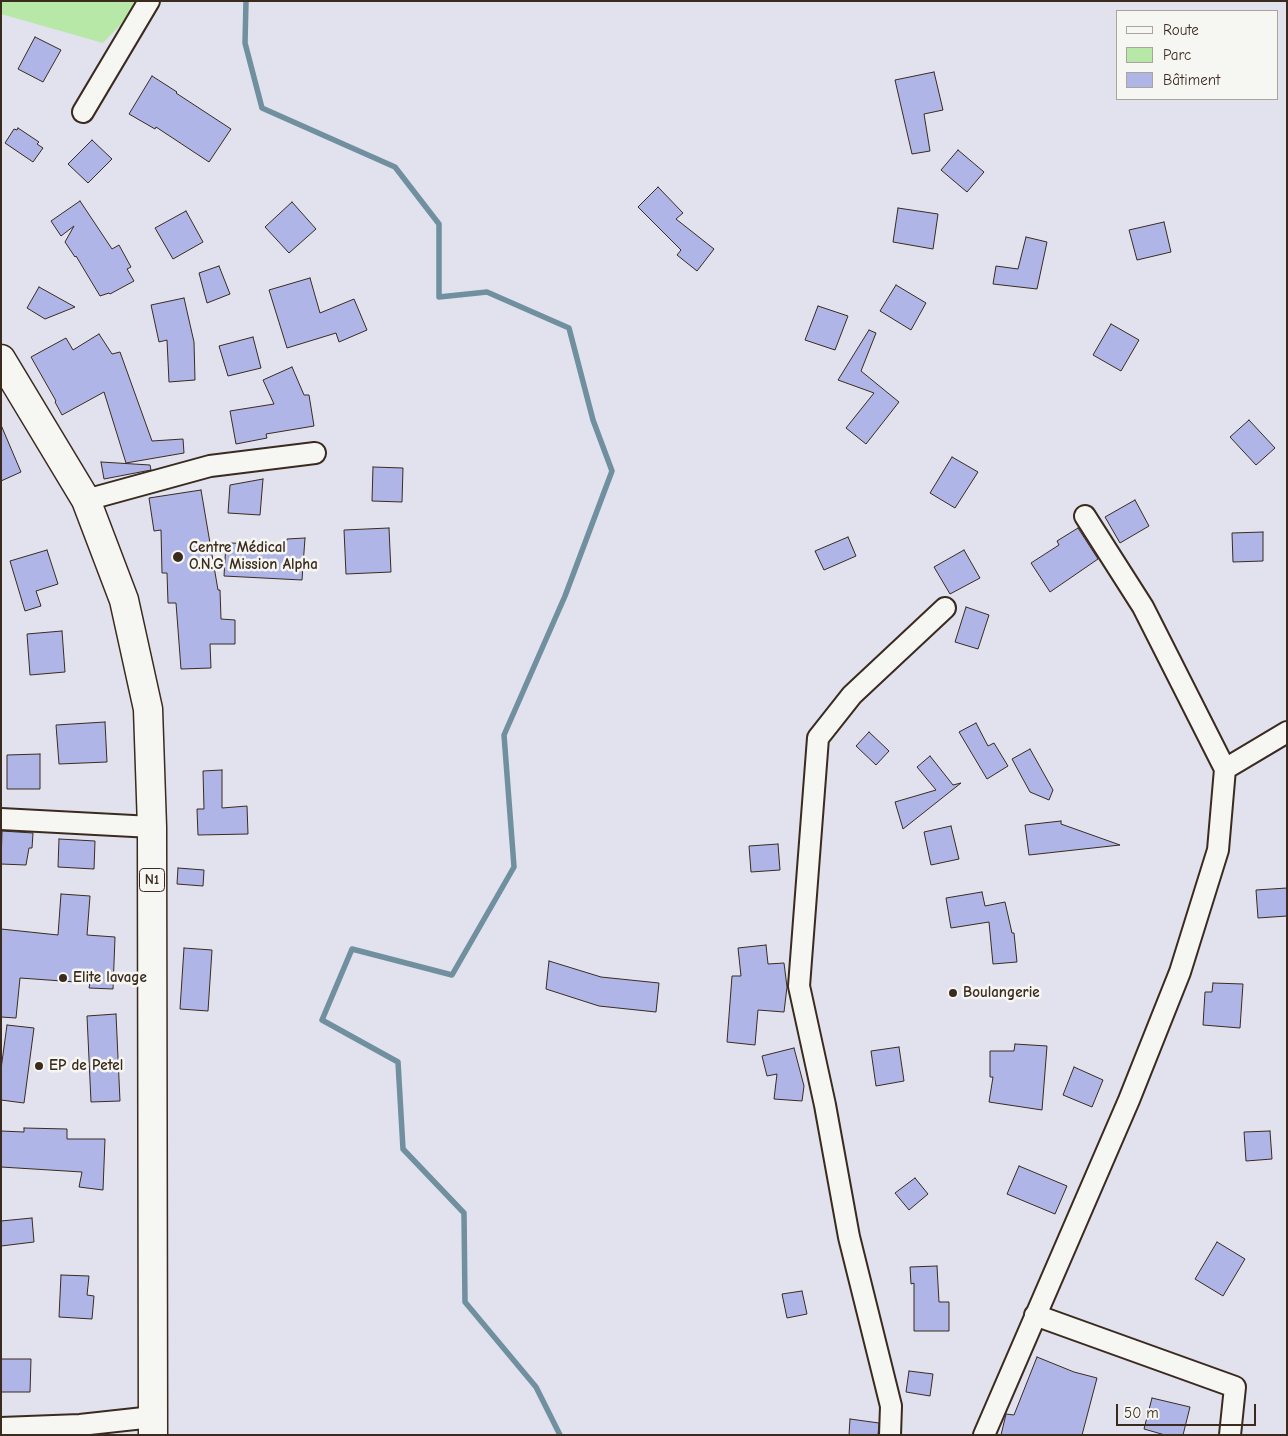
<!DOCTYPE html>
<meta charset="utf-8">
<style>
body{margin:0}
#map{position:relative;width:1288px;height:1436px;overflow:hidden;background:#e1e2ee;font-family:"Comic Neue",sans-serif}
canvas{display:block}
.frame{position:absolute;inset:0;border:2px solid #3b2a1e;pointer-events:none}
.legend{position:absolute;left:1116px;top:10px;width:162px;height:90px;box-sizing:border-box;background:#f6f6f2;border:1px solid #aba49d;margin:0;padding:6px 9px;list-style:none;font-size:15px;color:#3b2a1e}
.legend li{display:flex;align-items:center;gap:10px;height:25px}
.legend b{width:25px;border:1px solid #aba49d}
.scale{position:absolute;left:1116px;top:1404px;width:140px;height:22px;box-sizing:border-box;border:2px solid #3b2a1e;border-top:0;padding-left:6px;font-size:15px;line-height:18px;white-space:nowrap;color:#3b2a1e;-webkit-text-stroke:4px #f6f6f2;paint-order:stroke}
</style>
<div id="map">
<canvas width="1288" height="1436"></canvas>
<div class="frame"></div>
<ul class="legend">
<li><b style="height:6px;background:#f6f6f2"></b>Route</li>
<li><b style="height:14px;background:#b8e8a8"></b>Parc</li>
<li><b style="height:14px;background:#afb5e6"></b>Bâtiment</li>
</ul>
<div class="scale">50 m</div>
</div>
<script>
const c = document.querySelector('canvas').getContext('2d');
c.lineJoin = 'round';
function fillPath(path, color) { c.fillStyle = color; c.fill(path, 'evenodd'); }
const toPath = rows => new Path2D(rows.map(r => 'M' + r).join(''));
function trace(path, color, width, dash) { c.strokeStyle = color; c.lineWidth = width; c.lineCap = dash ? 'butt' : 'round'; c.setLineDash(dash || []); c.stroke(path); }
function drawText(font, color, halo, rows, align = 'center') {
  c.font = font + ' "Comic Neue",sans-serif'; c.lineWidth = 5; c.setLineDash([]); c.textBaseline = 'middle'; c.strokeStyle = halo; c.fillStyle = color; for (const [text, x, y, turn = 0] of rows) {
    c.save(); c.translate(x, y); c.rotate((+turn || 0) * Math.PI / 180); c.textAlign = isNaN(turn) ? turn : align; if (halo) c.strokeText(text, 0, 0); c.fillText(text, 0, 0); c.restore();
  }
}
const green = toPath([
 [1,1,135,1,130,15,103,43,1,14]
]);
const stream = toPath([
 [246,1,245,43,262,108,395,167,439,224,439,297,487,292,569,328,593,420,612,471,565,596,504,735,514,867,452,975,352,949,322,1020,398,1062,403,1149,464,1213,465,1302,536,1387,560,1435]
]);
const building = toPath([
 [35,37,61,50,43,82,18,69,35,37],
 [934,72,943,110,924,114,930,151,912,154,895,80,934,72],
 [152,76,177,92,176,93,231,129,209,162,156,127,155,129,129,114,152,76],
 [18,128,39,142,37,144,43,148,33,162,5,143,14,129,17,130,18,128],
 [92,140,112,159,88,183,68,164,92,140],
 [958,150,984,172,967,192,941,170,958,150],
 [658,187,683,213,676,219,714,249,697,271,677,255,681,250,638,207,658,187],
 [80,201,112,249,119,245,131,267,127,269,134,281,110,294,109,293,100,296,76,256,75,257,65,242,74,226,61,236,51,221,80,201],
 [292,202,316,229,289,253,265,227,292,202],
 [898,208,938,214,933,249,893,242,898,208],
 [186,211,203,242,173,259,155,228,186,211],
 [1164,222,1171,252,1137,260,1129,230,1164,222],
 [1026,237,1047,242,1037,289,993,284,996,266,1018,269,1026,237],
 [219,266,230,294,207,303,199,273,219,266],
 [310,278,320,313,354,299,367,330,339,342,336,333,287,348,269,290,310,278],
 [896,285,926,303,911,330,880,311,896,285],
 [39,287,75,307,45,319,27,308,39,287],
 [184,298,194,342,195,380,169,382,167,340,159,342,151,305,184,298],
 [818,306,848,316,835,350,805,340,818,306],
 [1111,324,1139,340,1121,371,1093,355,1111,324],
 [869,330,876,333,861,371,899,402,866,444,846,428,874,393,838,380,869,330],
 [99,334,112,354,120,352,152,441,183,439,184,453,126,463,104,392,62,415,55,402,56,401,31,357,66,338,73,350,99,334],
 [253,337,261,368,228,376,219,346,253,337],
 [292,367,304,395,309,395,314,426,266,434,267,438,236,444,230,411,274,404,263,380,292,367],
 [1249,420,1275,448,1256,465,1230,437,1249,420],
 [1,425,21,472,1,481,1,425],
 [952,457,978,472,955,508,930,493,952,457],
 [101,462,150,465,151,470,104,479,101,462],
 [373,467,403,468,402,502,372,501,373,467],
 [263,479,260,515,228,513,230,485,263,479],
 [201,490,218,590,220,590,221,619,235,620,235,644,210,644,211,668,181,669,176,603,168,603,167,573,162,573,161,530,154,531,149,498,201,490],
 [1135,500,1149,526,1120,543,1105,517,1135,500],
 [389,528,391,572,346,574,344,530,389,528],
 [1078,528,1098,559,1050,592,1031,563,1059,545,1057,541,1078,528],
 [1263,532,1263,561,1233,562,1232,533,1263,532],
 [848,537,856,556,824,570,815,551,848,537],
 [305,538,302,580,224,576,226,543,286,544,287,539,305,538],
 [47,550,58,584,36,591,41,606,25,611,10,561,47,550],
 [964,550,980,578,950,594,934,567,964,550],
 [966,607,989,615,978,649,955,642,966,607],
 [62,631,65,672,30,675,27,634,62,631],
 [105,722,107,762,59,764,56,725,105,722],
 [976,723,988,746,994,743,1008,766,987,779,959,732,976,723],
 [869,732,889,751,876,765,856,746,869,732],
 [1030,749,1053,790,1049,800,1030,792,1012,759,1030,749],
 [40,754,40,789,7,789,7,755,40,754],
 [930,756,953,785,961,783,903,829,895,802,936,790,917,767,930,756],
 [222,770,222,808,247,806,248,834,198,835,197,809,204,809,203,771,222,770],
 [1061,821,1061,824,1120,845,1029,855,1025,825,1061,821],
 [951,826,959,859,931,865,924,832,951,826],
 [2,831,33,833,32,848,29,848,26,865,1,864,2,831],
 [59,839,95,841,94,869,58,867,59,839],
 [778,844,780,870,751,872,749,846,778,844],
 [178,868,204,870,203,886,177,884,178,868],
 [1287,888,1287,916,1258,918,1256,890,1287,888],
 [982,892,985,906,1005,902,1012,933,1014,933,1017,962,993,964,989,922,951,928,946,898,982,892],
 [61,894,90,896,87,935,115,937,113,989,89,988,90,983,20,978,16,1018,1,1017,1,929,58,935,61,894],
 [766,945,768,964,784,963,787,987,784,1012,758,1010,755,1045,727,1042,732,976,741,976,738,948,766,945],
 [184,948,212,950,208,1011,180,1009,184,948],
 [549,961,601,977,659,983,656,1012,599,1006,546,989,549,961],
 [1213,983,1243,984,1240,1028,1203,1025,1205,992,1212,992,1213,983],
 [116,1014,120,1101,91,1102,87,1016,116,1014],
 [7,1025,34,1028,24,1103,1,1100,1,1069,7,1025],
 [1015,1044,1047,1046,1042,1110,989,1102,993,1077,990,1077,990,1051,1014,1051,1015,1044],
 [899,1047,904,1081,876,1086,871,1051,899,1047],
 [794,1048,804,1086,802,1101,774,1099,777,1074,767,1076,762,1056,794,1048],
 [1074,1067,1103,1080,1092,1107,1063,1095,1074,1067],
 [24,1128,67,1129,67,1139,105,1139,103,1190,79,1187,82,1172,1,1167,1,1131,24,1132,24,1128],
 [1270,1131,1272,1159,1246,1161,1244,1132,1270,1131],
 [1019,1166,1067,1186,1055,1214,1007,1194,1019,1166],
 [915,1178,928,1194,909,1210,895,1193,915,1178],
 [32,1218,34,1242,1,1246,1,1221,32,1218],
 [1217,1242,1245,1259,1223,1296,1195,1279,1217,1242],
 [937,1266,939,1302,949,1302,949,1331,914,1331,914,1283,911,1284,910,1267,937,1266],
 [61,1275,89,1276,87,1295,94,1296,92,1319,59,1317,61,1275],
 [802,1291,807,1314,787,1318,782,1294,802,1291],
 [1037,1357,1074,1372,1097,1378,1082,1435,1001,1435,1006,1414,1014,1415,1037,1357],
 [1,1359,31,1359,30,1392,1,1392,1,1359],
 [909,1371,933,1374,930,1396,906,1392,909,1371],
 [1152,1398,1190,1407,1183,1435,1165,1435,1144,1429,1152,1398],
 [850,1419,879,1423,878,1435,849,1435,850,1419]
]);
const minor = toPath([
 [83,112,149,1],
 [86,500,210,466,315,453],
 [1225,769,1287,732],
 [1,819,152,827],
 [1035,1315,1235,1387,1230,1435],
 [1,1428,80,1425,153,1417],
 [890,1435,891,1406,849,1237,825,1105,799,986,818,738,852,695,945,608],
 [984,1435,1129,1100,1180,972,1218,850,1225,769,1143,607,1085,516]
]);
const trunk = toPath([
 [1,359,86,500,124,600,148,709,152,827,153,1435]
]);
const markers = [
 [178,557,6,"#3b2a1e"],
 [63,978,5,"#3b2a1e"],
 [953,993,5,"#3b2a1e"],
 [39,1066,5,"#3b2a1e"]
];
const shields = [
 [152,880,25]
];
const shieldNames = [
 ["N1",152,880]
];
const poiNames = [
 ["Centre Médical",189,548],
 ["O.N.G Mission Alpha",189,565],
 ["Elite lavage",73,978],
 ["Boulangerie",963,993],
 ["EP de Petel",49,1066]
];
fillPath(green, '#b8e8a8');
trace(stream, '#708f9f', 5.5);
fillPath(building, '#afb5e6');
trace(building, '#3b2a1e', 1);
trace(minor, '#3b2a1e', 24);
trace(trunk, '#3b2a1e', 31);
trace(minor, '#f6f6f2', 20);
trace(trunk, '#f6f6f2', 28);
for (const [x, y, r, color] of markers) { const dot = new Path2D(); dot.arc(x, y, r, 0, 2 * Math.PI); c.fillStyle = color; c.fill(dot); trace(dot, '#f6f6f2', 2); }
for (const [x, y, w] of shields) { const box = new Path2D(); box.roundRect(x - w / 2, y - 11.5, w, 23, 4); c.fillStyle = '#f6f6f2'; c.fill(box); trace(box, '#3b2a1e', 1); }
drawText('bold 14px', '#3b2a1e', null, shieldNames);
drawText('bold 15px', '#3b2a1e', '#f6f6f2', poiNames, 'left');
</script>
